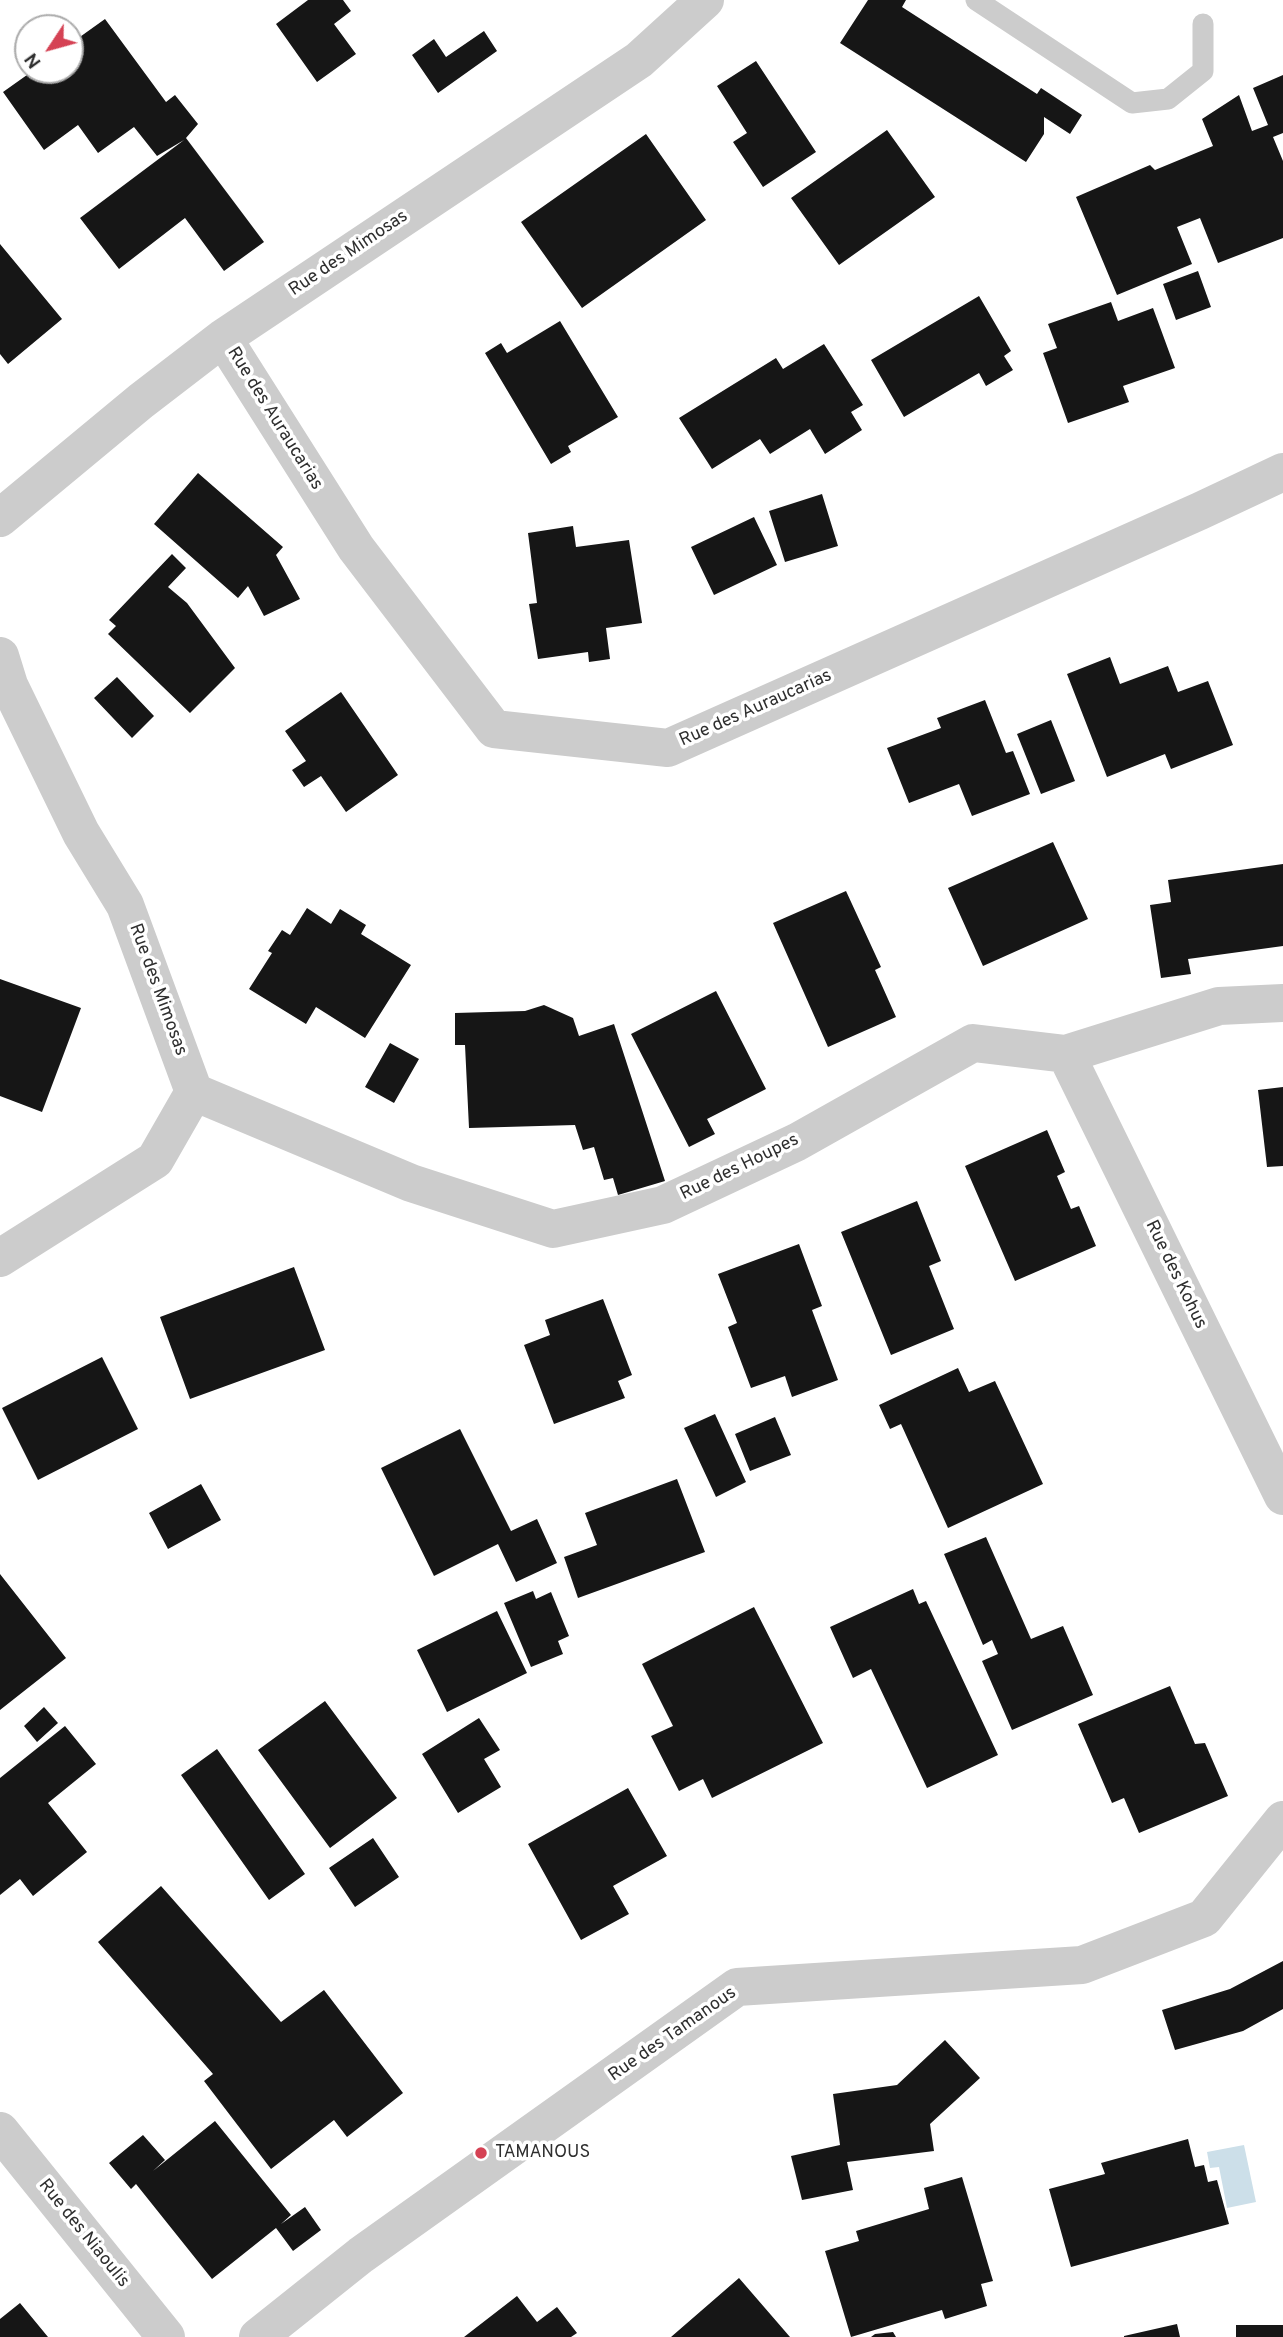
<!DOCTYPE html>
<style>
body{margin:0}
#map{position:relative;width:1283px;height:2337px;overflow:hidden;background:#fff;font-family:Overpass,sans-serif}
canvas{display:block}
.north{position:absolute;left:14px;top:14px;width:70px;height:70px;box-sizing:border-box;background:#fff;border:2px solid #acacac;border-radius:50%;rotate:234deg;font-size:19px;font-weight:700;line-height:28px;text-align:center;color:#2f2f2f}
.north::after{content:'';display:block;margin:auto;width:24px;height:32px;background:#d54254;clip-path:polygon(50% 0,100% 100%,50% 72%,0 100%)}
</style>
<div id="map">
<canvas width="1283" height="2337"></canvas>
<div class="north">N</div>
</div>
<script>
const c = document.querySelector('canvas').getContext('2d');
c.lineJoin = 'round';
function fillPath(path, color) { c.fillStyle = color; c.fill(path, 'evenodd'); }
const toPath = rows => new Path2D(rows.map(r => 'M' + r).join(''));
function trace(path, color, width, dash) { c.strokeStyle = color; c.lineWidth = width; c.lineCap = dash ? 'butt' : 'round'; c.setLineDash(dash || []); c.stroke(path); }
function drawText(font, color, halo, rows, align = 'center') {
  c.font = font + ' Overpass,sans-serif'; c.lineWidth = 7; c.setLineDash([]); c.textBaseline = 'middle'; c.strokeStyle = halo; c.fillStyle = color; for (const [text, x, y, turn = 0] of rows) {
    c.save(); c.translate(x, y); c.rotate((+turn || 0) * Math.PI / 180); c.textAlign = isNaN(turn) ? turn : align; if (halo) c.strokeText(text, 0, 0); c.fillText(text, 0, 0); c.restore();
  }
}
const water = toPath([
 [1244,2145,1256,2202,1227,2208,1219,2167,1210,2168,1207,2152]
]);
const building = toPath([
 [308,0,343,0,351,11,334,24,356,54,317,82,276,24],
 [868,0,906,0,902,7,1037,94,1041,88,1082,115,1070,134,1044,117,1044,134,1026,162,840,43],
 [105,19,166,102,175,95,198,124,186,138,264,242,224,271,185,218,119,269,80,218,184,140,157,156,134,127,98,153,78,125,44,150,3,92,34,70,70,70,70,44],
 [484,31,497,51,438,93,412,55,434,39,446,57],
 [756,61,816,152,763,187,733,142,747,133,717,86],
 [1283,75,1283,133,1273,137,1283,161,1283,238,1218,263,1200,218,1177,227,1192,264,1117,295,1076,197,1150,165,1155,170,1213,146,1202,119,1239,95,1252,131,1268,125,1253,88],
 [887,130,935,197,839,265,791,198],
 [646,134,706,220,582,308,521,222],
 [0,244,62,319,8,364,0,354],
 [1198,271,1211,307,1176,320,1163,284],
 [979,296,1011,351,1004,356,1013,370,986,386,979,373,904,417,871,360],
 [1111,302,1118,321,1153,308,1175,368,1123,386,1129,402,1068,423,1043,353,1057,348,1048,324],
 [560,321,618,417,568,446,571,452,551,464,485,353,501,343,507,353],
 [824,344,863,405,851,412,862,430,825,454,810,429,770,454,760,439,712,469,679,418,776,358,783,369],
 [198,473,283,547,276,555,300,599,264,616,248,586,238,598,154,524],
 [822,494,838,546,785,562,769,511],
 [754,517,777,565,714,595,691,547],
 [573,526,576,547,629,540,642,623,606,628,610,659,589,662,588,652,538,659,529,604,537,603,528,533],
 [172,554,186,568,168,587,187,603,235,668,190,713,108,634,116,626,109,620],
 [1110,657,1120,684,1168,666,1178,692,1208,681,1233,745,1171,769,1165,754,1107,777,1067,674],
 [117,677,154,716,132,738,94,698],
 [341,692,398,775,346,812,321,776,304,787,292,770,306,761,285,731],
 [985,700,1006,753,1013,751,1030,794,972,816,959,784,909,803,887,748,941,728,937,718],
 [1051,720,1075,781,1041,794,1017,734],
 [1053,842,1088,919,983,966,948,888],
 [1283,864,1283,946,1188,959,1191,974,1161,978,1150,905,1171,902,1168,880],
 [846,891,881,967,875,970,896,1017,828,1047,773,923],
 [307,908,331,924,340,909,366,925,361,934,411,965,365,1038,316,1007,306,1024,249,989,272,953,268,951,282,930,290,935],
 [0,979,81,1008,42,1112,0,1096],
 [716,991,766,1089,707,1119,715,1134,689,1147,631,1034],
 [544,1005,573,1018,579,1036,614,1024,665,1181,618,1195,613,1178,604,1180,594,1147,583,1150,575,1125,469,1128,465,1045,455,1045,455,1013,525,1011],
 [390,1043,419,1059,394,1103,365,1087],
 [1283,1087,1283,1166,1267,1167,1258,1090],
 [1047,1130,1065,1172,1057,1176,1071,1209,1079,1206,1096,1246,1015,1281,965,1166],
 [917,1201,941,1261,929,1266,954,1329,891,1355,841,1232],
 [799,1244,822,1306,812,1310,838,1380,792,1397,785,1376,751,1388,728,1327,737,1323,718,1274],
 [294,1267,325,1350,190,1399,160,1317],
 [603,1299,632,1375,618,1381,625,1398,554,1424,524,1345,550,1335,545,1320],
 [102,1357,138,1429,38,1480,2,1408],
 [958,1368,969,1392,995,1381,1043,1484,948,1528,901,1424,890,1429,879,1405],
 [715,1414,746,1482,716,1497,684,1428],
 [775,1417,791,1455,750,1471,735,1434],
 [460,1429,511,1531,537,1519,557,1563,516,1582,498,1544,434,1576,381,1468],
 [677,1479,705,1552,578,1598,564,1557,597,1545,585,1513],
 [201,1484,221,1520,168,1549,149,1513],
 [986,1537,1031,1639,1063,1626,1093,1695,1012,1730,982,1661,998,1654,992,1640,983,1645,944,1554],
 [0,1574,66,1658,0,1710],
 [913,1589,919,1604,926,1601,998,1755,927,1788,871,1669,853,1678,830,1627],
 [533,1591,536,1599,551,1592,569,1636,558,1641,563,1654,531,1667,504,1603],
 [754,1607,823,1743,712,1798,703,1779,679,1791,651,1736,673,1726,642,1664],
 [497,1611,527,1673,447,1712,417,1650],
 [1170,1686,1195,1744,1205,1743,1228,1796,1139,1833,1124,1798,1112,1803,1078,1724],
 [325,1701,397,1798,330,1848,258,1750],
 [44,1707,58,1723,37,1742,24,1726],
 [479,1718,500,1750,484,1759,501,1787,458,1813,422,1754],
 [65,1726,96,1764,48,1803,87,1852,33,1896,20,1879,0,1895,0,1778],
 [217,1749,305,1874,269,1900,181,1775],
 [628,1788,667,1856,613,1886,629,1914,581,1940,528,1844],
 [373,1838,399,1877,355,1907,329,1868],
 [161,1886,281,2022,324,1990,403,2093,347,2137,334,2120,271,2169,204,2081,213,2074,98,1942],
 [1283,1961,1283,2009,1243,2031,1175,2050,1162,2010,1230,1989],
 [945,2040,980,2078,930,2124,934,2151,847,2162,853,2190,802,2200,791,2156,840,2145,833,2094,897,2085],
 [215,2121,291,2215,281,2224,305,2207,321,2230,293,2251,276,2228,212,2279,136,2184,131,2189,109,2163,143,2135,165,2160,153,2171],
 [1188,2139,1195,2167,1204,2165,1208,2182,1217,2180,1229,2224,1071,2267,1049,2189,1105,2174,1101,2163],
 [962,2177,993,2281,981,2284,987,2306,945,2319,942,2310,851,2337,825,2251,859,2241,856,2231,929,2209,924,2188],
 [739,2278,790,2337,671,2337],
 [517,2296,537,2322,557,2307,577,2333,571,2337,464,2337],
 [20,2303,48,2337,0,2337,0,2319],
 [1177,2324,1180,2337,1124,2337,1124,2336],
 [1236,2325,1283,2325,1283,2337,1236,2337],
 [893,2332,896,2337,871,2337,875,2334]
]);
const lane = toPath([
 [976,0,1132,103,1168,99,1203,71,1203,24]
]);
const street = toPath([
 [223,338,356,548,494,729,668,748,1200,511,1283,472],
 [0,518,141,401,223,338,639,60,705,0],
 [0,656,9,685,81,833,125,905,194,1092,155,1160,0,1258],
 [1066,1054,1283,1496],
 [194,1092,411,1183,553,1229,663,1205,797,1142,973,1043,1066,1054,1219,1006,1283,1003],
 [0,2131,166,2337],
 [258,2337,361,2255,737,1987,1082,1965,1204,1918,1283,1820]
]);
const markers = [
 [481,2153,7,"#d54254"]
];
const streetNames = [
 ["Rue des Mimosas",349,254,-34],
 ["Rue des Auraucarias",274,419,58],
 ["Rue des Auraucarias",756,709,-24],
 ["Rue des Mimosas",157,990,70],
 ["Rue des Houpes",740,1168,-26],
 ["Rue des Kohus",1175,1275,64],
 ["Rue des Tamanous",673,2035,-35],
 ["Rue des Niaoulis",83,2234,51]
];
const poiNames = [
 ["TAMANOUS",495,2153]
];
fillPath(water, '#ccdfe9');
fillPath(building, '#161616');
trace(lane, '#ccc', 21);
trace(street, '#ccc', 38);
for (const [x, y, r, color] of markers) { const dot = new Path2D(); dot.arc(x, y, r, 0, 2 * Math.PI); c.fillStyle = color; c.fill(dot); trace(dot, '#fff', 2.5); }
drawText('18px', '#2f2f2f', '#fff', streetNames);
drawText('18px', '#2f2f2f', '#fff', poiNames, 'left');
</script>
